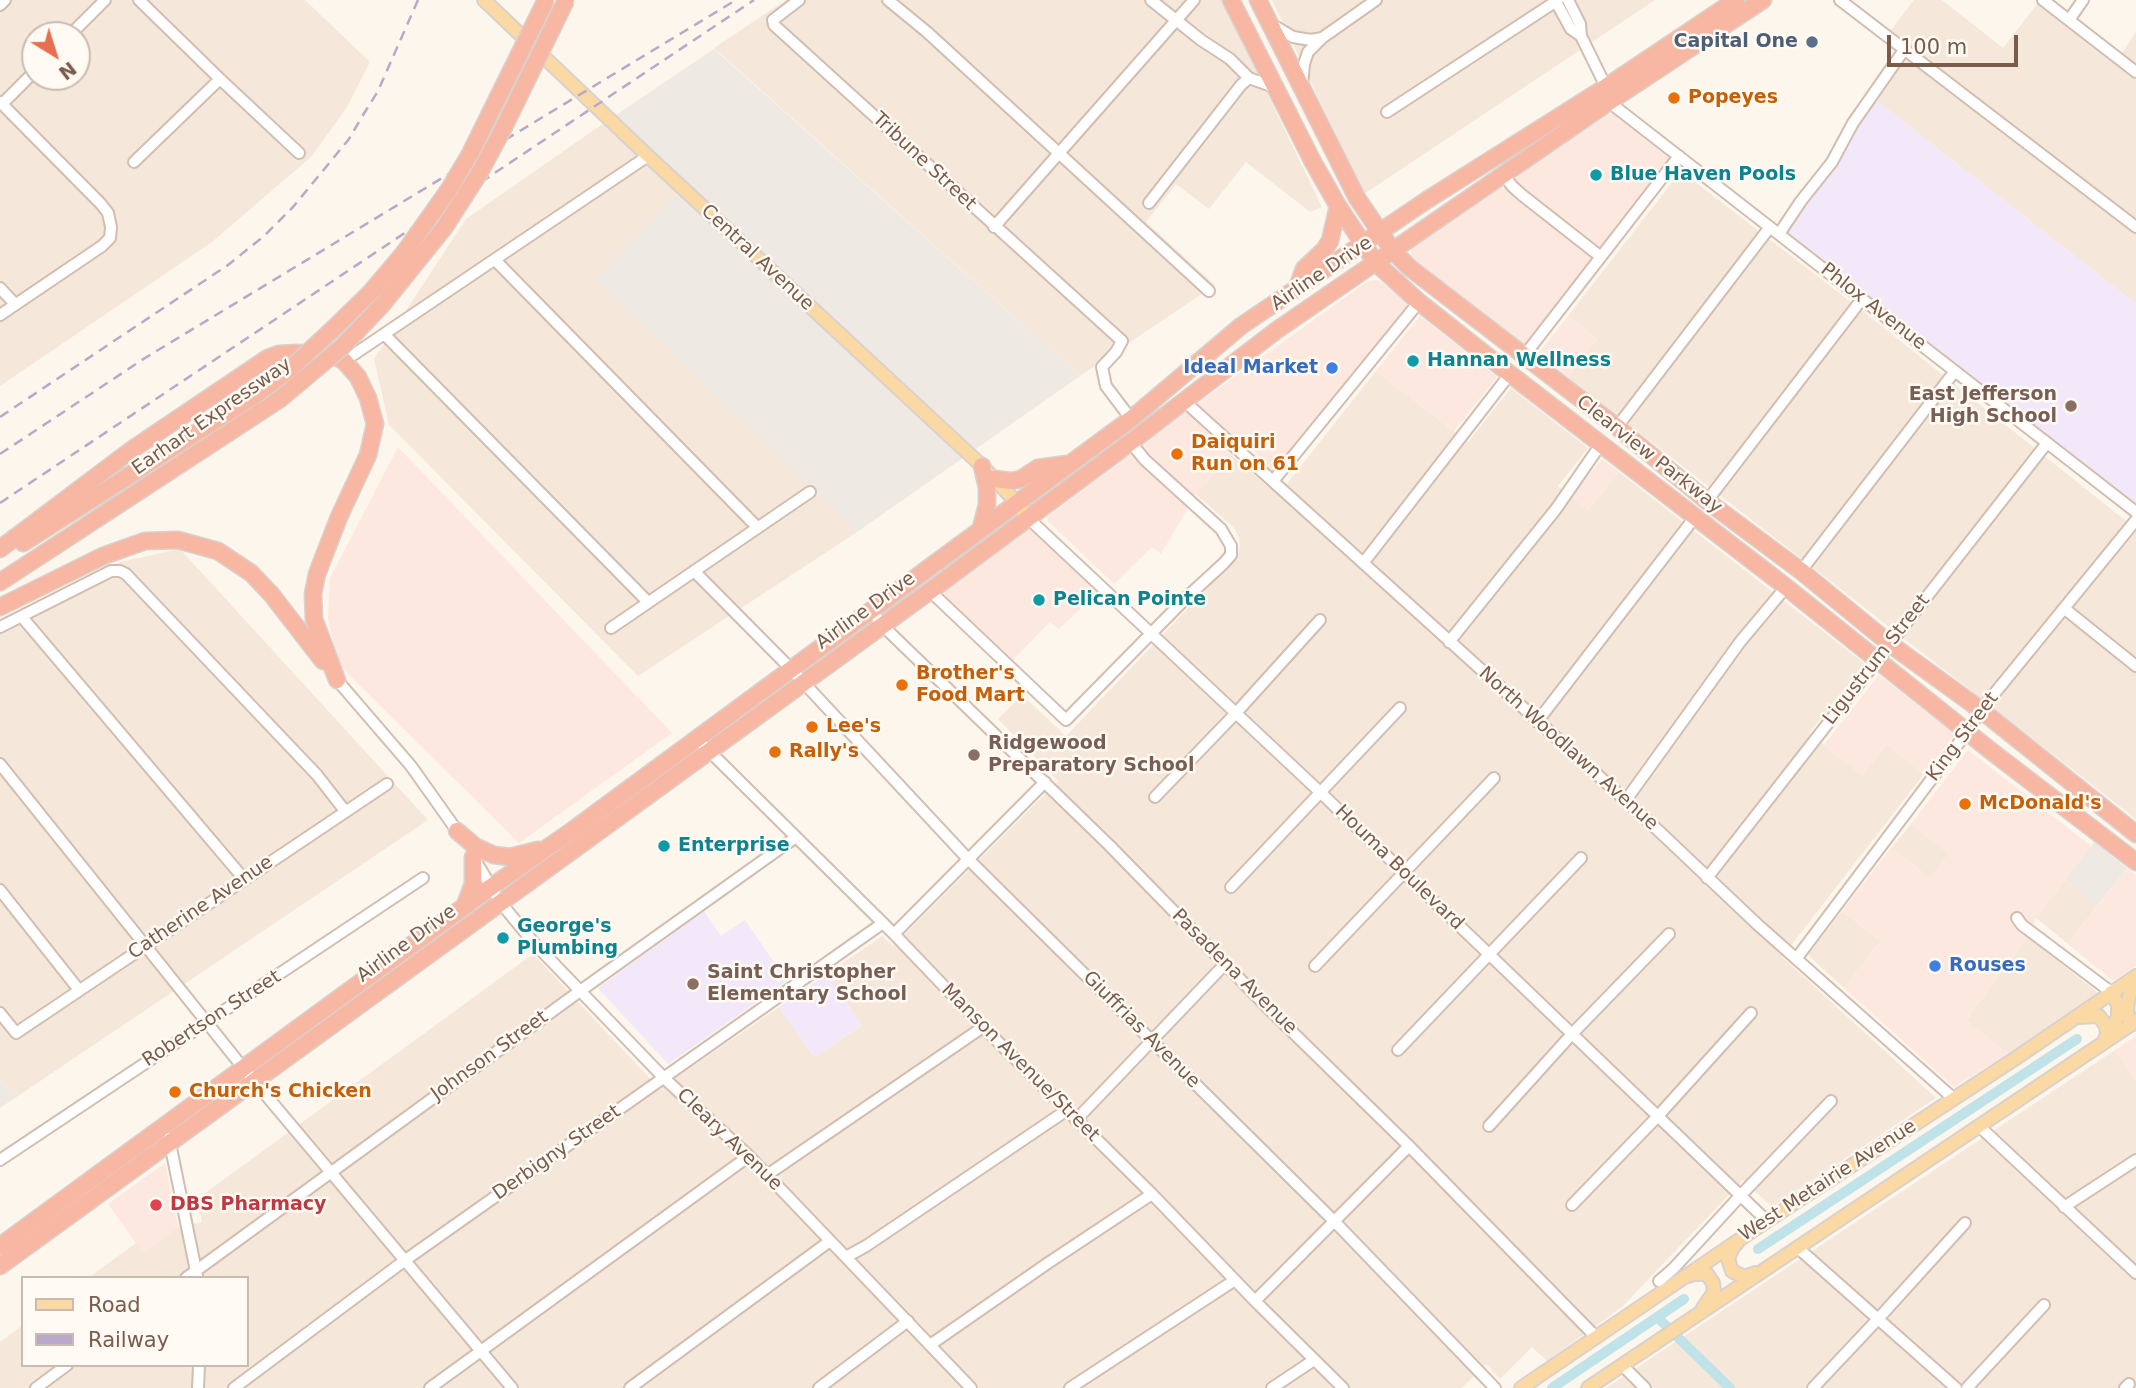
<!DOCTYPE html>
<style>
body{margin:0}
#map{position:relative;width:2136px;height:1388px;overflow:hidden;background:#fdf6ec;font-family:"DejaVu Sans",sans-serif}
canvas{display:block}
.legend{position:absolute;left:21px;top:1276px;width:228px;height:91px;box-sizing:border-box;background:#fffaf3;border:2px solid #cabbb1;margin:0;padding:9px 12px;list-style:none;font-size:21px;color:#7a5c4d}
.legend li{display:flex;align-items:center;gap:14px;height:35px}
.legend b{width:35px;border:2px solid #cabbb1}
.north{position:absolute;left:21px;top:21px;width:70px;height:70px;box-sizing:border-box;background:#fffaf3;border:2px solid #cabbb1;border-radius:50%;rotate:142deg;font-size:19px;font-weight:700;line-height:28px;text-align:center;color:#7a5c4d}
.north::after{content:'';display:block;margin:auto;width:24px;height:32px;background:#e76f51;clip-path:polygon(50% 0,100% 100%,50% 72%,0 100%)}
.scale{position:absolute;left:1887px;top:35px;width:131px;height:32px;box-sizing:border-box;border:4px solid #7a5c4d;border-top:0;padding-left:9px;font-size:21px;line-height:24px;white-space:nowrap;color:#7a5c4d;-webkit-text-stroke:5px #fffaf3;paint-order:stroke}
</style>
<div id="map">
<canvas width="2136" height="1388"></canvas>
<ul class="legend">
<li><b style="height:9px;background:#fbd9a5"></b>Road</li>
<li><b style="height:9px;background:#b9a8c9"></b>Railway</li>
</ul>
<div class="north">N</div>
<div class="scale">100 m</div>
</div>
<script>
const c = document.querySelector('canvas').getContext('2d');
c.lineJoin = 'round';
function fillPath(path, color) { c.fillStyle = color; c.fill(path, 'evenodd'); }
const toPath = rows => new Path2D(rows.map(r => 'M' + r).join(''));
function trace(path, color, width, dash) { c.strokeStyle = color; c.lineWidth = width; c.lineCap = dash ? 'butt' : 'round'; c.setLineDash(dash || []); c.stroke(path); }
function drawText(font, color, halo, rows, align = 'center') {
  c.font = font + ' "DejaVu Sans",sans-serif'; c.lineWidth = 5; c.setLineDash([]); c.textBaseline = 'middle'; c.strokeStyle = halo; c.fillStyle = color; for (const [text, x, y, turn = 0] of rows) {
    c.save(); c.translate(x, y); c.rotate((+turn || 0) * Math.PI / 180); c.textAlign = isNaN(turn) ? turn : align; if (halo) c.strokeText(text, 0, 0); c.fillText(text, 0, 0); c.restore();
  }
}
const residential = toPath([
 [0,0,305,0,370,62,347,107,312,156,212,242,0,386],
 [35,35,77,35,77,77,35,77],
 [786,0,1222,0,1322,207,1310,212,1246,162,1209,209,1176,184,1146,222,1215,285,1080,376,714,48],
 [1272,0,1655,0,1364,194],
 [1914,0,1942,0,2003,48,2038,3,2116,62,2136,32,2136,304,1877,101,1914,48,1891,30],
 [604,123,680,190,597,279,857,532,638,676,389,425,374,359,466,219],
 [1681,171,1864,312,2136,529,2136,819,1568,377,1597,339,1568,316],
 [1376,371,1468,442,1511,388,1588,448,1558,486,1588,510,1619,472,1865,664,1809,733,1862,775,1887,744,1924,774,1782,957,1936,1098,1772,1207,1743,1180,1622,1307,1547,1361,1532,1347,1500,1379,1486,1364,1462,1388,0,1388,0,1342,23,1325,23,1365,247,1365,247,1278,88,1278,136,1243,143,1252,178,1227,202,1222,197,1199,533,954,660,1089,779,1007,814,1057,861,1026,827,974,882,936,893,946,1058,781,998,719,1022,695,1066,736,1238,556,1240,544,1238,535,1233,527,1196,494,1231,455,1278,495],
 [180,549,428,820,15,1098,0,1079,0,621,120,562],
 [1911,824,1949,854,1930,878,1891,848],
 [2065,880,2097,906,2068,944,2036,918],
 [1842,911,1881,941,1844,988,1808,955],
 [2028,937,2098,993,2008,1054,1966,1020],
 [2115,1050,2136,1080,2136,1388,1606,1388]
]);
const commercial = toPath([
 [1609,114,1613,114,1670,159,1599,250,1517,186,1515,180,1520,173],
 [1499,186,1511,192,1593,257,1524,346,1411,258,1411,250,1412,247],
 [1376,280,1380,281,1410,305,1275,474,1271,472,1246,440,1196,494,1161,554,1152,547,1114,584,1048,521,1047,517,1187,411,1368,281],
 [1420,316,1497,377,1454,431,1376,371],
 [1568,316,1597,339,1568,377,1538,354],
 [398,447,672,733,519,843,344,670,335,651,328,618,330,578],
 [1602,459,1619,472,1588,510,1571,497],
 [1030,526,1100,590,1059,629,1050,622,1011,662,945,596,942,591],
 [1879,675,1955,734,1924,774,1887,744,1862,775,1824,745],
 [1968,750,2091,846,2036,918,2028,937,1966,1020,2008,1054,1954,1087,1844,988,1881,941,1842,911,1891,848,1930,878,1949,854,1911,824],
 [2127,868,2136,875,2136,966,2113,981,2068,944],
 [2136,1036,2136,1080,2115,1050],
 [165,1163,178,1227,143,1253,108,1204]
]);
const industrial = toPath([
 [714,49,1080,376,857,532,596,279,680,190,604,123],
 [2094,842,2127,868,2097,906,2065,880],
 [0,1079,15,1098,0,1108]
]);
const education = toPath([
 [1877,101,2136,304,2136,508,1780,227],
 [704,911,721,936,745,920,787,981,668,1064,598,988],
 [827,974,862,1025,814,1057,779,1007]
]);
const canal = toPath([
 [1758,1249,2077,1039],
 [1657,1317,1730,1388],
 [1552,1388,1684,1299]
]);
const minor = toPath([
 [139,0,220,79,299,153],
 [799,0,773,20,774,25,1122,341,1116,352,1102,367,1106,386,1131,419],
 [888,0,927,32,1209,291],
 [1151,0,1201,40,1230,59,1249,78],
 [1555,0,1571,29,1581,36],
 [1568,0,1580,24,1581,36,1606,87,1609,102,2136,512],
 [1840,0,2136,227],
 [2043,0,2136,72],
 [0,5,5,0],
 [2069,20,2083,0],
 [1273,25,1293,37,1311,40,1322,38],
 [70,35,105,0],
 [1302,86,1304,64,1308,52,1322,38,1376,0],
 [0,102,101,204,108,213,111,227,110,238,102,246,0,315],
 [2,104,35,71],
 [1387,112,1558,0],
 [134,162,220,79],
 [1503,174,1512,186,1522,195,1601,257],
 [1149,203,1241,85,1249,78,1274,87],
 [994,227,1194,0],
 [1779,234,1801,201,1832,162,1853,123,1904,50],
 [495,260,757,527],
 [0,288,15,304],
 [385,335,648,602],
 [353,355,648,156],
 [1524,356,1679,156],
 [1183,400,1643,816,1757,924,1953,1098],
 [1617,427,1770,227],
 [1273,481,1419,302],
 [1707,501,1862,299],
 [1028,518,1321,793,1767,1221],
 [1364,562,1510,374],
 [694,571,790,668,968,859,1334,1221,1495,1388],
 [1801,571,1955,371],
 [930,591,1066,720,1187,597,1223,564,1231,555,1231,546,1221,529,1145,460,1136,449,1132,441],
 [871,609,882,625,1109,845,1272,1012,1409,1146,1596,1337],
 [2065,609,2136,666],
 [22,617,244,879],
 [0,627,111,571,120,571,126,574,317,775,345,811],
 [611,628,810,492],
 [1449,642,1556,509,1601,444],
 [337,680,411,766,460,835],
 [1537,722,1695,517],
 [696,738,894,934,983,1027,1152,1194,1255,1301,1343,1388],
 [0,764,244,1069,512,1388],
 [1155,797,1236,713,1320,620],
 [1626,800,1740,642,1786,587],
 [474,858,500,902,534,943,665,1079,749,1156,971,1388],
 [1707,878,2047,443],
 [1231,887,1400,708],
 [0,890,79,990],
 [2017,918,2022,925,2111,992],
 [894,934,1045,782],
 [1796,959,1967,732,1981,710,2136,520],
 [1315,966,1494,778],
 [0,1013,16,1033,387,784],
 [1398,1050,1581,858],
 [1076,1120,1225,964],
 [1489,1126,1572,1034,1669,934],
 [1979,1126,2136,1273],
 [169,1138,197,1276],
 [0,1160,423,878],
 [767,1175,983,1027],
 [1572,1205,1658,1116,1751,1013],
 [2064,1207,2136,1160],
 [1798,1248,1956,1388],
 [846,1257,866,1246,1067,1110],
 [186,1278,580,991,796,837],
 [1659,1281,1674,1268,1741,1195,1831,1101],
 [1255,1301,1409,1146],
 [930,1345,1048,1263,1152,1194],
 [1622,1365,1645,1388],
 [36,1388,67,1365],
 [198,1388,199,1365],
 [234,1388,404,1261,883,923],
 [430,1388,749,1156],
 [630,1388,830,1241],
 [819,1388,908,1321],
 [1070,1388,1235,1280],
 [1272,1388,1314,1360],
 [1813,1388,1878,1319,1965,1223],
 [1967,1388,2044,1305],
 [2125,1388,2129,1384]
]);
const major = toPath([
 [484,0,648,156,982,466,1016,502,1028,518],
 [2078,1017,2099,1016,2106,1026,2107,1037],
 [2131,1025,2127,1010,2128,1002,2131,990,2136,981],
 [2105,1039,2118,1017,2118,1005,2111,992],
 [1737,1243,1733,1247,1728,1259,1732,1271,1744,1277,1755,1273],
 [1688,1276,1693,1274,1707,1274,1713,1283,1714,1292,1703,1308],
 [1521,1388,1767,1221,2016,1058,2136,976],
 [1588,1388,2136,1021]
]);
const highway = toPath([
 [1231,0,1313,162,1338,206,1376,263,1419,302,1510,374,1786,587,1991,751,2136,862],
 [1258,0,1357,198,1393,251,1410,268,1617,427,1707,501,1801,571,1890,644,1981,710,2136,834],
 [1297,288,1304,269,1324,250,1330,241,1338,206],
 [994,479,1011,481,1021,479,1038,468,1067,464],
 [981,528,987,505,987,487,982,466],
 [23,543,254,396],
 [0,549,130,451,268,358,279,354,296,353,330,354,344,361,358,377,368,398,375,424,368,455,339,517,317,574,313,594,314,619,337,680],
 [0,582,280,399],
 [0,607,103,556,145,541,178,540,218,551,251,573,271,594,323,661],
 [457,831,476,847,494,855,510,857,538,850],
 [465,905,473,884,473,857],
 [0,1246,491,887,573,830,1131,419,1241,326,1427,200,1606,87,1736,0],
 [0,1266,930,591,1132,441,1277,330,1609,102,1763,0]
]);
const rail = toPath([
 [0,417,228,265,264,236,293,207,349,139,363,115,378,91,418,0],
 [0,454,145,358,736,0],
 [0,503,754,0]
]);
const highwayBridge = toPath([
 [254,396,290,369,332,330,371,292,404,253,448,191,470,154,546,0],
 [280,399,342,347,381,306,444,228,480,172,502,131,566,0]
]);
const markers = [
 [1812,42,7,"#5c6f8a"],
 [1674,98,7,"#e8710a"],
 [1596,175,7,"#0f9aa8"],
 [1413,361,7,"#0f9aa8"],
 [1332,368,7,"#3f7fe0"],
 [2071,406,7,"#8d6e63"],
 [1177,454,7,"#e8710a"],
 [1039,600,7,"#0f9aa8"],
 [902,685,7,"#e8710a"],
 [812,727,7,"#e8710a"],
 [775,752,7,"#e8710a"],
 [974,755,7,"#8d6e63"],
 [1965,804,7,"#e8710a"],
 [664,846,7,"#0f9aa8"],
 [503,938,7,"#0f9aa8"],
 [1935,966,7,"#3f7fe0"],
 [693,984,7,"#8d6e63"],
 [175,1092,7,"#e8710a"],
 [156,1205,7,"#e0444e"]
];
const serviceNames = [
 ["Capital One",1798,42]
];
const foodNames = [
 ["Popeyes",1688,98],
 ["Daiquiri",1191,443],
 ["Run on 61",1191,465],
 ["Brother's",916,674],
 ["Food Mart",916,696],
 ["Lee's",826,727],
 ["Rally's",789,752],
 ["McDonald's",1979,804],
 ["Church's Chicken",189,1092]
];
const streetNames = [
 ["Tribune Street",924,162,43],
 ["Central Avenue",757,258,43],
 ["Airline Drive",1322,274,-34],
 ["Phlox Avenue",1873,307,38],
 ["Earhart Expressway",212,417,-35],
 ["Clearview Parkway",1649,455,38],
 ["Airline Drive",866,611,-36],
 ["Ligustrum Street",1877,660,-52],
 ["King Street",1963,737,-53],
 ["North Woodlawn Avenue",1568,749,42],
 ["Houma Boulevard",1399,868,44],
 ["Catherine Avenue",201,908,-34],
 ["Airline Drive",407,944,-36],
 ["Pasadena Avenue",1234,972,45],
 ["Robertson Street",212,1019,-33],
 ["Giuffrias Avenue",1141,1030,45],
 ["Johnson Street",490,1056,-36],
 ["Manson Avenue/Street",1020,1063,45],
 ["Cleary Avenue",729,1140,44],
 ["Derbigny Street",557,1153,-35],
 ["West Metairie Avenue",1828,1181,-33]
];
const cultureNames = [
 ["Blue Haven Pools",1610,175],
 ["Hannan Wellness",1427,361],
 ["Pelican Pointe",1053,600],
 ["Enterprise",678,846],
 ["George's",517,927],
 ["Plumbing",517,949]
];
const shopNames = [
 ["Ideal Market",1318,368],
 ["Rouses",1949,966,"left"]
];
const educationNames = [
 ["East Jefferson",2057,395,"right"],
 ["High School",2057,417,"right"],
 ["Ridgewood",988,744],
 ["Preparatory School",988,766],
 ["Saint Christopher",707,973],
 ["Elementary School",707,995]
];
const healthNames = [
 ["DBS Pharmacy",170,1205]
];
fillPath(residential, '#f5e8da');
fillPath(commercial, '#fde8e0');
fillPath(industrial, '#efe9e4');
fillPath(education, '#f3e8fa');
trace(canal, '#bfe3e8', 10);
trace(minor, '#d1beb0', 14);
trace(major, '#dad1cd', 16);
trace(highway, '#dad1cd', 19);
trace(minor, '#fff', 10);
trace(major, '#fbd9a5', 12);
trace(highway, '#f7b7a3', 16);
trace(rail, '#b9a8c9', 2.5, [10, 7]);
trace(highwayBridge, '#dad1cd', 19, []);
trace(highwayBridge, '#f7b7a3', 16);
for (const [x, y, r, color] of markers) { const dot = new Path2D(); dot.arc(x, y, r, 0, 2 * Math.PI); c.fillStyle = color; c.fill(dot); trace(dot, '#fffaf3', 2.5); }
drawText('bold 19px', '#4e5e75', '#fffaf3', serviceNames, 'right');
drawText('bold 19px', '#c56008', '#fffaf3', foodNames, 'left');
drawText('19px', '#7a5c4d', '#fffaf3', streetNames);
drawText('bold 19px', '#0d838f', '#fffaf3', cultureNames, 'left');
drawText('bold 19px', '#366cbe', '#fffaf3', shopNames, 'right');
drawText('bold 19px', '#785e54', '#fffaf3', educationNames, 'left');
drawText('bold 19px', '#be3a42', '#fffaf3', healthNames, 'left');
</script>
